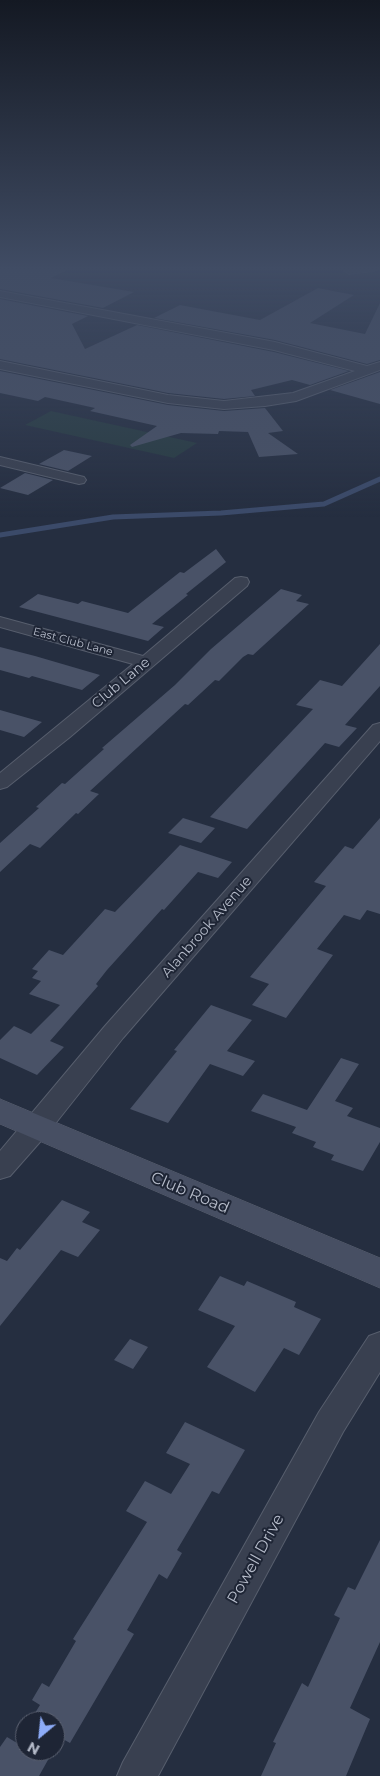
<!DOCTYPE html>
<style>
body{margin:0}
#map{position:relative;width:380px;height:1776px;overflow:hidden;background:#252e40;font-family:Montserrat,sans-serif}
canvas{display:block}
.north{position:absolute;left:15px;top:1711px;width:50px;height:50px;box-sizing:border-box;background:#1e2535;border:1px solid #5b6171;border-radius:50%;rotate:208deg;font-size:14px;font-weight:700;line-height:20px;text-align:center;color:#b6bcca}
.north::after{content:'';display:block;margin:auto;width:18px;height:22px;background:#8dacf8;clip-path:polygon(50% 0,100% 100%,50% 72%,0 100%)}
</style>
<div id="map">
<canvas width="380" height="1776"></canvas>
<div class="north">N</div>
</div>
<script>
const c = document.querySelector('canvas').getContext('2d');
c.lineJoin = 'round';
function fillPath(path, color) { c.fillStyle = color; c.fill(path, 'evenodd'); }
const toPath = rows => new Path2D(rows.map(r => 'M' + r).join(''));
function trace(path, color, width, dash) { c.strokeStyle = color; c.lineWidth = width; c.lineCap = dash ? 'butt' : 'round'; c.setLineDash(dash || []); c.stroke(path); }
function drawText(font, color, halo, rows, align = 'center') {
  c.font = font + ' Montserrat,sans-serif'; c.lineWidth = 4; c.setLineDash([]); c.textBaseline = 'middle'; c.strokeStyle = halo; c.fillStyle = color; for (const [text, x, y, turn = 0] of rows) {
    c.save(); c.translate(x, y); c.rotate((+turn || 0) * Math.PI / 180); c.textAlign = isNaN(turn) ? turn : align; if (halo) c.strokeText(text, 0, 0); c.fillText(text, 0, 0); c.restore();
  }
}
const green = toPath([
 [51,411,197,443,174,458,25,425]
]);
const stream = toPath([
 [0,535,113,517,221,513,324,504,380,479]
]);
const building = toPath([
 [0,268,72,268,51,278,134,292,103,308,0,289],
 [318,288,354,295,310,323,365,334,380,303,380,360,367,364,275,340,154,318,180,305,260,320],
 [0,299,88,316,72,324,85,349,137,325,274,352,349,371,310,385,292,380,251,390,255,396,224,399,168,393,0,359],
 [0,371,168,405,224,411,265,408,283,431,268,433,298,454,259,457,248,432,219,431,218,434,181,433,132,447,130,445,157,426,90,411,95,408,45,397,38,401,0,393],
 [380,372,380,404,330,390],
 [64,450,92,456,68,471,39,464],
 [25,473,53,480,28,495,0,488],
 [216,549,226,562,186,594,188,595,152,624,164,627,148,641,19,607,38,594,78,604,82,601,128,613,180,572,184,573],
 [281,589,302,595,296,601,309,604,253,655,248,654,243,657,219,681,215,680,188,705,185,704,90,791,99,794,78,814,76,813,40,848,30,844,0,872,0,843,39,808,36,807,62,783,65,784,104,749,102,748,175,685,211,649],
 [380,644,380,686,345,725,357,728,339,747,325,743,247,829,210,817,313,709,296,705,320,680,342,686],
 [0,647,35,656,100,675,82,690,32,676,29,678,0,670],
 [0,710,42,722,24,737,0,730],
 [183,818,215,828,201,843,168,833],
 [380,818,380,914,367,910,360,920,344,915,317,949,333,955,286,1018,252,1005,269,984,250,977,326,886,314,882,345,846,353,849],
 [180,845,232,862,218,878,198,872,164,910,162,909,107,970,96,984,98,986,50,1041,64,1047,37,1075,0,1058,0,1040,14,1026,31,1034,60,1005,29,994,41,981,32,978,38,971,32,969,49,950,63,955,105,909,115,912],
 [211,1005,252,1020,227,1051,255,1061,243,1076,210,1064,168,1123,130,1109,177,1051,174,1050],
 [341,1058,359,1064,335,1101,353,1108,347,1116,380,1128,380,1142,363,1171,331,1160,334,1155,313,1147,316,1142,292,1133,296,1127,251,1111,263,1094,307,1110],
 [62,1200,90,1212,82,1222,100,1230,78,1257,61,1250,0,1326,0,1258,7,1261,17,1248,20,1250],
 [220,1276,244,1286,247,1281,296,1302,294,1307,321,1319,299,1355,284,1348,255,1392,207,1367,235,1326,198,1310],
 [130,1339,148,1347,133,1369,114,1360],
 [185,1422,245,1450,219,1494,212,1491,177,1550,182,1553,167,1579,159,1574,127,1630,134,1634,70,1743,61,1738,55,1748,55,1721,30,1721,40,1705,32,1700,42,1683,49,1687,76,1641,73,1639,147,1522,126,1511,145,1481,171,1494,190,1464,166,1453],
 [380,1540,380,1642,350,1708,370,1719,346,1776,261,1776,276,1743,273,1742,302,1683,308,1687,340,1618,334,1615,348,1587,355,1590],
 [25,1730,25,1751,53,1751,39,1776,0,1776,0,1747,7,1737,17,1743]
]);
const street = toPath([
 [347,268,379,268,374,271,349,274,344,271,347,268],
 [0,291,275,342,367,366,380,362,380,370,296,401,265,406,224,409,168,403,0,369,0,361,168,395,224,401,293,393,355,371,274,350,0,297,0,291],
 [0,457,84,477,86,480,84,483,79,484,0,465,0,457],
 [241,577,247,578,249,582,247,586,70,737,7,787,0,789,0,773,133,664,0,627,0,617,143,656,235,578,241,577],
 [380,723,380,741,123,1038,47,1134,10,1176,0,1179,0,1151,105,1026,373,725,380,723],
 [380,1332,380,1372,343,1432,158,1776,117,1776,123,1762,319,1412,369,1336,380,1332]
]);
const secondary = toPath([
 [0,1099,380,1258,380,1288,0,1124,0,1099]
]);
const farStreetnames = [
 ["East Club Lane",73,642,15]
];
const streetNames = [
 ["Club Lane",121,683,-40],
 ["Alanbrook Avenue",207,927,-49]
];
const nearStreetnames = [
 ["Club Road",190,1193,23],
 ["Powell Drive",256,1559,-61]
];
fillPath(green, '#273b41');
trace(stream, '#3b4a69', 5);
fillPath(building, '#495267');
trace(street, '#575e6d', 2);
trace(secondary, '#575e6d', 1);
fillPath(street, '#394050');
fillPath(secondary, '#474f63');
const sky = c.createLinearGradient(0, 0, 0, 517);
sky.addColorStop(0, '#141923');
sky.addColorStop(0.52, '#404c64');
sky.addColorStop(1, '#404c6400');
c.fillStyle = sky;
c.fillRect(0, 0, 380, 517);
drawText('11px', '#b6bcca', '#1e2535', farStreetnames);
drawText('14px', '#b6bcca', '#1e2535', streetNames);
drawText('16px', '#b6bcca', '#1e2535', nearStreetnames);
</script>
